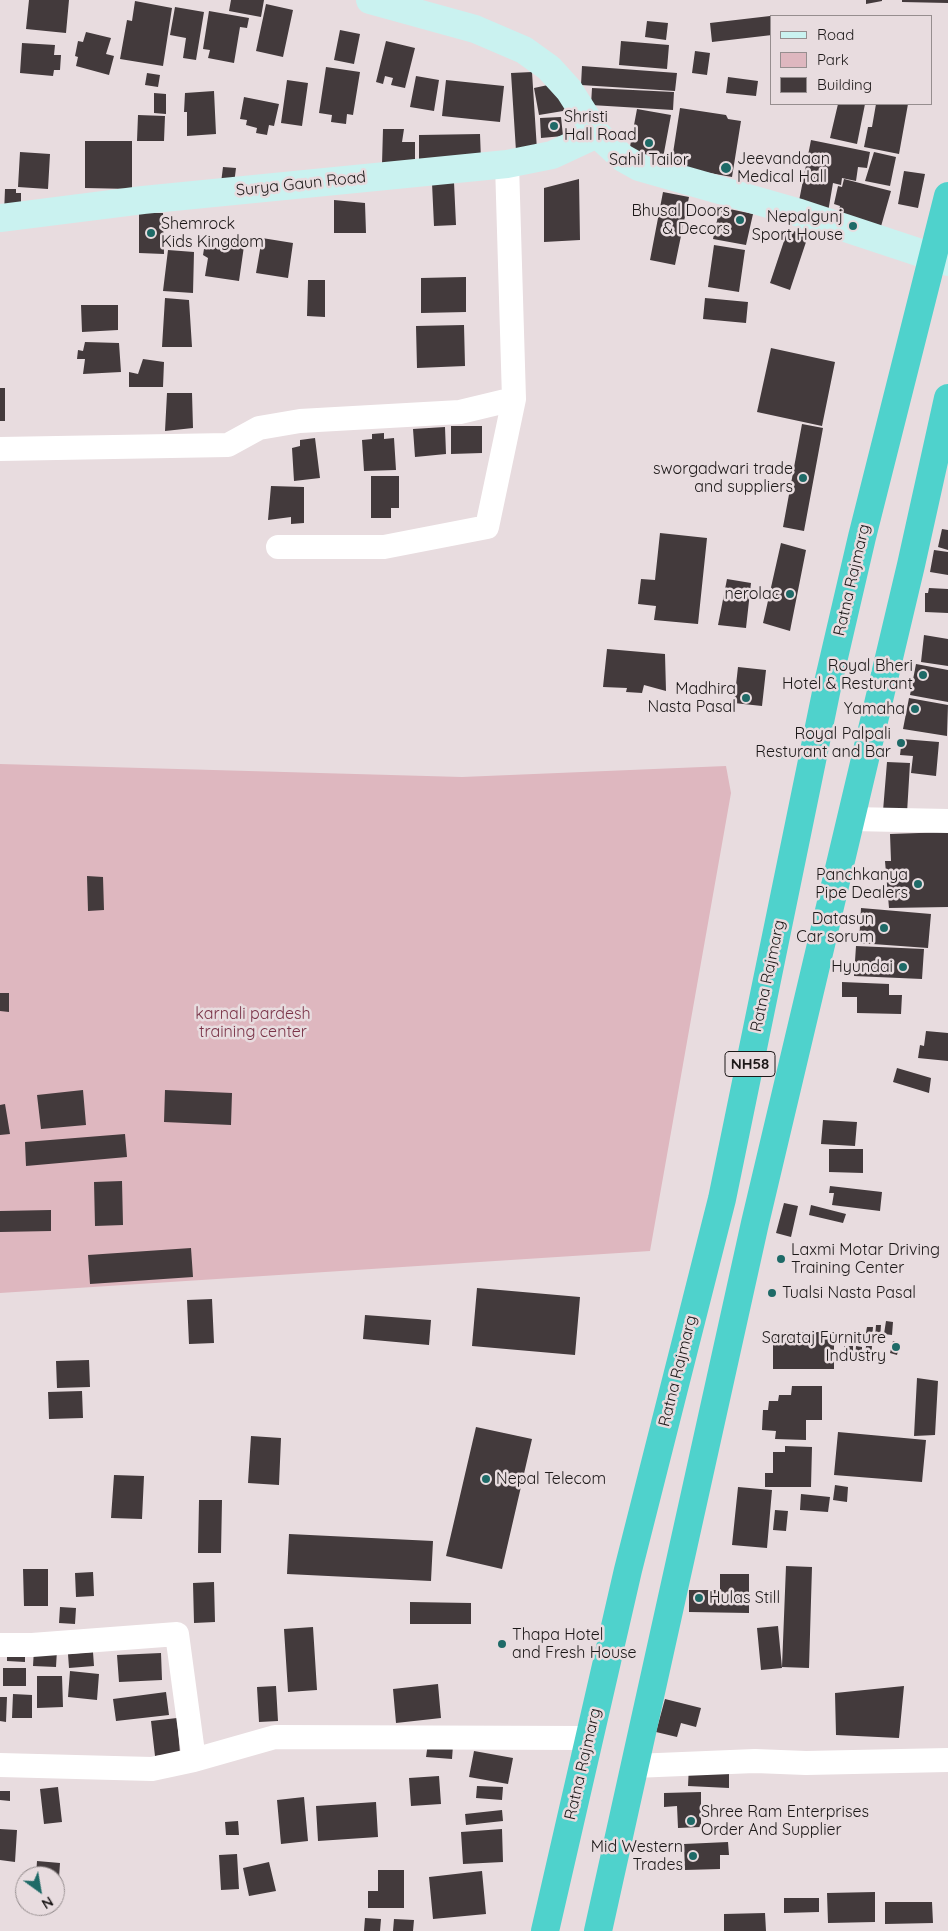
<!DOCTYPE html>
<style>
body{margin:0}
#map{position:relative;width:948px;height:1931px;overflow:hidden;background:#e8dcdf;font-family:Quicksand,sans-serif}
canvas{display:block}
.legend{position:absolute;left:770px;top:15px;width:162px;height:90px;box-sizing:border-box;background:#e8dcdf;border:1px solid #968e8f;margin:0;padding:6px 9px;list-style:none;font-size:15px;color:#1c1818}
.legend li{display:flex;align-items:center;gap:10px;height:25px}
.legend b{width:25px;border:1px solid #968e8f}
.north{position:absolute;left:15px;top:1866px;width:50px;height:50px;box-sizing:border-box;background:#e8dcdf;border:1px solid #968e8f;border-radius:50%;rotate:148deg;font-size:14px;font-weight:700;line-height:20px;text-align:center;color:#1c1818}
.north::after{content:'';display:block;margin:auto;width:18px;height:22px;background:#1e6a67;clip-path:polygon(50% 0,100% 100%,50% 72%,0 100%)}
</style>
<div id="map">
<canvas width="948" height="1931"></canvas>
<ul class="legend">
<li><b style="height:6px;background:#caf2f0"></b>Road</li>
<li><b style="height:14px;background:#deb7bf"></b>Park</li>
<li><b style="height:14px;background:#433a3c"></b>Building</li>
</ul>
<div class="north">N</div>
</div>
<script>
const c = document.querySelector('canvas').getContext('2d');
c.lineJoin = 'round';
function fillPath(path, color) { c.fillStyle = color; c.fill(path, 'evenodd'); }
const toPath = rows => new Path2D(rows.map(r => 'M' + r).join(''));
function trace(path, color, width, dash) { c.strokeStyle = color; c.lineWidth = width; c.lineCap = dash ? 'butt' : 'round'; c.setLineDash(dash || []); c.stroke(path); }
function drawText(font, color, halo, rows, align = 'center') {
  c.font = font + ' Quicksand,sans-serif'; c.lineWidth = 5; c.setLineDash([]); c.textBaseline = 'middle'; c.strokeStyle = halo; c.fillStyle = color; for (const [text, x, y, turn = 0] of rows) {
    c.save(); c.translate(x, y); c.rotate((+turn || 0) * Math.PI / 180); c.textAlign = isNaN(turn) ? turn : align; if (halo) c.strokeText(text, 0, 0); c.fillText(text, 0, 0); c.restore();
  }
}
const green = toPath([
 [0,764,462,777,726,766,731,793,650,1251,0,1293]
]);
const building = toPath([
 [29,0,69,0,66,33,26,29],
 [231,0,264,0,261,17,229,11],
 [866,0,882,0,882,1,866,4],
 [902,0,948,0,948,3,902,2],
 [135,1,172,8,163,66,120,59,127,20,132,21],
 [266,4,293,10,283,57,256,51],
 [175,7,204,12,196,60,183,58,186,38,170,35],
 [209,11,249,18,247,28,240,27,234,63,208,58,210,50,203,49],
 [770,16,772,35,712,42,710,23],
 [647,21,668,23,666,40,645,37],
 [340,30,360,34,354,64,334,60],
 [86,32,111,38,106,54,114,56,109,75,76,66,78,57,75,56,78,41,83,42],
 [386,41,415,48,405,88,391,85,393,78,385,76,383,84,376,82],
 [621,41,669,45,667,69,619,65],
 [22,43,55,45,54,55,61,55,60,70,54,70,53,76,20,73],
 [695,51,710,53,707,75,692,73],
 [582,66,677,73,675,91,581,85],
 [326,67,360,72,353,115,347,114,346,124,331,122,332,115,319,113],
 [532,72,537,150,516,151,511,73],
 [147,73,160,75,158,87,145,85],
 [416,76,439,80,434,111,410,107],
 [728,77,758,81,756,96,726,93],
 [287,80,308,83,302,126,281,123],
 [446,80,504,86,500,122,442,116],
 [548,85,569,110,539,115,534,88],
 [592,88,674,92,673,110,591,105],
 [214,91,216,134,187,136,187,112,184,112,185,93],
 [154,93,166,94,166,114,154,113],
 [244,97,279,104,274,126,269,125,267,135,256,133,257,128,246,125,247,120,240,119],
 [838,104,865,104,857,144,830,138],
 [876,104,908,104,899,154,864,147,868,127,872,127],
 [680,108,726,115,728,119,741,121,732,177,671,166],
 [637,109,671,115,663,158,629,152],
 [138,115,165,116,164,141,137,141],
 [561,117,563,136,541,138,540,118],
 [383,129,404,129,402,142,415,142,415,161,382,164],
 [480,134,481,160,419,161,419,135],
 [811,140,870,152,867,168,858,167,856,181,842,178,841,185,833,183,828,212,798,206],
 [85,141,132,141,132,189,85,188],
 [20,152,50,154,48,189,18,187],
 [874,152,896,157,890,186,865,181],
 [223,167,236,168,234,184,221,183],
 [904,171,925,174,918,208,898,204],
 [579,179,580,240,544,242,544,188],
 [844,179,891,191,880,230,837,219,840,206,834,204,838,186,842,187],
 [454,182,456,225,434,226,432,183],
 [5,189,16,189,16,193,21,193,21,214,4,214],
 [663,192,689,197,675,265,650,260],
 [334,200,365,203,366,233,334,233],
 [720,207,753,214,746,245,713,239],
 [139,213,163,213,164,254,139,253],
 [788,229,808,236,790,290,770,283],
 [224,237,245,239,239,281,205,276,208,258,203,255,204,249,210,249,209,242,224,244],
 [262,238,293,243,288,278,256,273],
 [714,245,745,250,739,292,708,287],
 [168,250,194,252,193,293,163,291],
 [466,277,466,312,421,313,421,278],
 [308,280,325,280,325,317,307,316],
 [165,298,189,300,192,347,162,347],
 [705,298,748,302,746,323,703,319],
 [81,305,118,305,118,330,82,332],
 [464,325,465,366,417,368,416,326],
 [85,342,119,343,121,372,83,374,85,359,77,359,78,350,83,351],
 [771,348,835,362,822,426,757,412],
 [143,359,164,362,163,387,129,387,129,372,138,374],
 [0,388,5,388,5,421,0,421],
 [167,393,192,393,193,428,165,431],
 [802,424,823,428,804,531,783,527],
 [451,426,482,426,482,453,451,454],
 [445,427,446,454,415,457,413,429],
 [384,433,384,439,394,438,396,470,364,471,362,440,372,439,372,434],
 [315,438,320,478,294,481,292,448,300,446,300,440],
 [371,476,399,476,399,508,391,508,391,518,371,518],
 [271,486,304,487,304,523,291,524,291,517,268,520],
 [942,529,948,530,948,550,938,547],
 [660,533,707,538,698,624,654,620,656,606,638,604,641,579,655,580],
 [781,543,806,550,790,631,763,623],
 [934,550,948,552,948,575,930,572],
 [727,579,751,583,746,628,718,625],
 [929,588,948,589,948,613,925,612,925,593,928,593],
 [924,635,948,639,948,666,921,662],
 [607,649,665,654,666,691,644,685,642,693,626,692,627,688,603,687],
 [916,664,948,670,948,702,910,695],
 [738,667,766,670,762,706,734,703],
 [909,698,948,705,947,736,903,729],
 [902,739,939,742,936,776,911,773,913,756,900,755],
 [887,762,910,763,907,813,883,811],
 [948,832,948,907,889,908,885,861,891,861,890,834],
 [87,876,103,877,104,910,88,911],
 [861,908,931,914,928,948,859,943],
 [856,946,924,949,922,979,854,976],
 [842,982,889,984,889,995,902,995,901,1014,857,1013,857,997,842,997],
 [0,993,9,993,9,1012,0,1011],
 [926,1031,948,1033,948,1061,918,1058,920,1045,924,1046],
 [897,1068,931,1078,929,1093,893,1082],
 [83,1090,86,1125,41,1129,37,1095],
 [165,1090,232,1093,231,1125,164,1122],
 [5,1104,10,1134,0,1135,0,1105],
 [823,1120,857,1122,855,1146,821,1144],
 [125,1134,127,1157,26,1166,25,1142],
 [829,1149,863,1149,863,1173,829,1172],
 [122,1181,123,1225,95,1226,94,1182],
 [830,1186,882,1192,880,1211,832,1205,834,1193,829,1193],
 [784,1203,798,1206,791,1237,776,1233],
 [811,1205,846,1214,843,1223,809,1215],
 [51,1210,51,1231,0,1232,0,1211],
 [191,1248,193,1277,90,1284,88,1255],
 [477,1288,580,1297,575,1355,472,1346],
 [212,1299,214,1343,189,1344,187,1300],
 [365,1315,431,1320,429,1345,363,1339],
 [886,1321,893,1322,892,1335,884,1334],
 [876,1325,881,1325,880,1339,875,1338],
 [867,1327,873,1327,872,1339,865,1338],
 [773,1332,834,1332,834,1369,773,1369],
 [893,1341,900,1343,897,1355,890,1353],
 [844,1346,853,1346,853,1361,844,1361],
 [856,1346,862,1347,862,1358,855,1358],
 [866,1346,872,1346,871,1358,865,1358],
 [89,1360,90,1387,57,1388,56,1361],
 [917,1378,938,1381,935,1435,914,1436],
 [792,1386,822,1386,822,1420,806,1420,806,1440,775,1439,776,1431,762,1430,763,1410,768,1410,769,1401,778,1401,779,1395,791,1395],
 [82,1391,83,1418,49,1419,48,1392],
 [476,1427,532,1439,502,1569,446,1556],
 [838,1432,926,1440,922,1482,834,1475],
 [251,1436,281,1438,279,1485,248,1483],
 [785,1446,812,1447,811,1487,765,1487,765,1473,773,1473,773,1452,785,1452],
 [114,1475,144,1476,142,1519,111,1518],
 [835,1485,848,1487,847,1502,833,1500],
 [738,1487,772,1490,767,1548,732,1545],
 [801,1494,830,1497,828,1512,800,1510],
 [199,1500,222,1500,221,1553,198,1553],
 [775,1510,788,1511,786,1531,773,1530],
 [289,1534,433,1541,431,1581,287,1574],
 [786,1566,812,1567,809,1668,782,1667],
 [23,1569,48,1569,48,1606,24,1606],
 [93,1572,94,1596,76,1597,75,1573],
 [720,1574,749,1574,749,1613,689,1612,689,1590,720,1590],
 [214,1582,215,1622,194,1623,193,1583],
 [410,1602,471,1603,471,1624,410,1624],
 [60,1607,76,1608,75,1624,59,1623],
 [778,1626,782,1668,761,1670,757,1628],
 [313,1627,317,1690,288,1692,284,1629],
 [34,1649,57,1650,56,1667,33,1666],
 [7,1652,25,1653,25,1662,7,1661],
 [93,1652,94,1666,69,1668,68,1654],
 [161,1653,162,1680,119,1682,117,1655],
 [3,1668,26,1668,26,1686,3,1686],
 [70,1671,99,1674,97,1700,68,1697],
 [37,1676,62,1676,63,1707,37,1708],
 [438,1684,441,1718,396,1723,393,1689],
 [276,1686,278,1721,259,1722,257,1687],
 [904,1686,899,1738,836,1735,835,1693],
 [166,1692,169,1715,116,1721,113,1699],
 [13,1694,32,1695,32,1718,12,1718],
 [0,1697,7,1697,6,1722,0,1721],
 [665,1699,701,1708,696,1727,681,1723,677,1737,656,1732],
 [177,1718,180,1753,155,1756,151,1721],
 [428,1743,453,1745,452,1759,426,1757],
 [474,1751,513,1758,508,1784,469,1777],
 [689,1765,729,1766,729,1788,688,1786],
 [439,1776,441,1804,411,1806,409,1778],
 [477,1786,503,1787,502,1800,476,1798],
 [58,1787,62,1822,44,1824,40,1789],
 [0,1791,10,1791,10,1801,0,1800],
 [701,1792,701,1827,678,1828,677,1806,664,1807,664,1793],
 [304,1797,308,1841,281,1844,277,1800],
 [376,1802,378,1837,318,1841,316,1806],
 [502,1810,503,1821,466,1825,465,1814],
 [238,1821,239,1835,226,1835,225,1822],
 [0,1829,17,1830,15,1862,0,1860],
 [502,1829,503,1862,463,1864,461,1832],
 [728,1842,729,1855,720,1855,720,1869,685,1870,684,1844],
 [237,1854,239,1889,221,1890,219,1855],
 [37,1861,60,1863,58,1893,55,1893,55,1876,36,1876],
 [269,1862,276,1891,249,1896,243,1868],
 [378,1870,404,1870,404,1908,368,1908,368,1891,378,1891],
 [482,1871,486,1914,433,1919,429,1877],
 [875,1892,875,1922,828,1923,827,1893],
 [784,1898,819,1898,819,1912,784,1913],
 [885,1902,932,1902,933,1923,885,1924],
 [765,1913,766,1931,724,1931,724,1914],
 [365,1918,381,1919,380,1931,364,1931],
 [394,1919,414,1920,413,1931,393,1931]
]);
const street = toPath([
 [0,449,228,445,259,428,300,421,460,412,514,399],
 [278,547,384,547,487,527,514,399,507,164],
 [851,819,948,821],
 [0,1645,32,1645,177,1634,194,1760],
 [0,1765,152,1769,194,1760,275,1737,588,1738],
 [634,1766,755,1761,806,1763,948,1760]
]);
const secondary = toPath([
 [370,0,475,29,524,50,549,68,569,90,597,134,623,158,639,167,800,213,948,262],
 [0,218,143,200,507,164,552,155,597,134]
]);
const highway = toPath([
 [545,1931,628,1570,722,1199,828,683,862,537,948,196],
 [598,1931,755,1223,911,565,948,398]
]);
const markers = [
 [554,126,5,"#1e6a67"],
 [649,143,5,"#1e6a67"],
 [726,168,6,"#1e6a67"],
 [740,220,5,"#1e6a67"],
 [853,226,5,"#1e6a67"],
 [151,233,5,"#1e6a67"],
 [803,478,5,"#1e6a67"],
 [790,594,5,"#1e6a67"],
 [923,675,5,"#1e6a67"],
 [746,698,5,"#1e6a67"],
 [915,709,5,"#1e6a67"],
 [901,743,5,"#1e6a67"],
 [918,884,5,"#1e6a67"],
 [884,928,5,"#1e6a67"],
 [903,967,5,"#1e6a67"],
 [781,1259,5,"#1e6a67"],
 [772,1293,5,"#1e6a67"],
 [896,1347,5,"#1e6a67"],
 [486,1479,5,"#1e6a67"],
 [699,1598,5,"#1e6a67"],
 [502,1644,5,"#1e6a67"],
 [691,1821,5,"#1e6a67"],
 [693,1856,5,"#1e6a67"]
];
const shields = [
 [750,1064,50]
];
const shieldNames = [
 ["NH58",750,1064]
];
const poiNames = [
 ["Shristi",564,117,"left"],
 ["Hall Road",564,135,"left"],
 ["Jeevandaan",737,159,"left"],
 ["Medical Hall",737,177,"left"],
 ["Sahil Tailor",649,160,"center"],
 ["Bhusal Doors",730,211],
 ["& Decors",730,229],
 ["Nepalgunj",843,217],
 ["Sport House",843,235],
 ["Shemrock",161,224,"left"],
 ["Kids Kingdom",161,242,"left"],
 ["sworgadwari trade",793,469],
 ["and suppliers",793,487],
 ["nerolac",780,594],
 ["Royal Bheri",913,666],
 ["Hotel & Resturant",913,684],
 ["Madhira",736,689],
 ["Nasta Pasal",736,707],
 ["Yamaha",905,709],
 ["Royal Palpali",891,734],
 ["Resturant and Bar",891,752],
 ["Panchkanya",908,875],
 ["Pipe Dealers",908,893],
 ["Datasun",874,919],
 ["Car sorum",874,937],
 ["Hyundai",893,967],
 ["Laxmi Motar Driving",791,1250,"left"],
 ["Training Center",791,1268,"left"],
 ["Tualsi Nasta Pasal",782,1293,"left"],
 ["Sarataj Furniture",886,1338],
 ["Industry",886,1356],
 ["Nepal Telecom",496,1479,"left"],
 ["Hulas Still",709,1598,"left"],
 ["Thapa Hotel",512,1635,"left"],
 ["and Fresh House",512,1653,"left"],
 ["Shree Ram Enterprises",701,1812,"left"],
 ["Order And Supplier",701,1830,"left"],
 ["Mid Western",683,1847],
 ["Trades",683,1865]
];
const streetNames = [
 ["Surya Gaun Road",301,184,-6],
 ["Ratna Rajmarg",852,580,-77],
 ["Ratna Rajmarg",768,976,-78],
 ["Ratna Rajmarg",678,1371,-76],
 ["Ratna Rajmarg",583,1764,-77]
];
const parkNames = [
 ["karnali pardesh",253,1014],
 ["training center",253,1032]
];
fillPath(green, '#deb7bf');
fillPath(building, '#433a3c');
trace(street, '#fff', 24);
trace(secondary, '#caf2f0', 28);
trace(highway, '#4fd2cc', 28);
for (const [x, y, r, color] of markers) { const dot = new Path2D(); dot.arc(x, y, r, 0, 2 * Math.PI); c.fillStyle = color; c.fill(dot); trace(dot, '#e8dcdf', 2); }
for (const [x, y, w] of shields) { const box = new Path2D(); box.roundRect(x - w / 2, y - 12.5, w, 25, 4); c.fillStyle = '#e8dcdf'; c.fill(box); trace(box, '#1c1818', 1); }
drawText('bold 15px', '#1c1818', null, shieldNames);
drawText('16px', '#1c1818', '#e8dcdf', poiNames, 'right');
drawText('16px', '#1c1818', '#e8dcdf', streetNames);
drawText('16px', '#7a3448', '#e8dcdf', parkNames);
</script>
